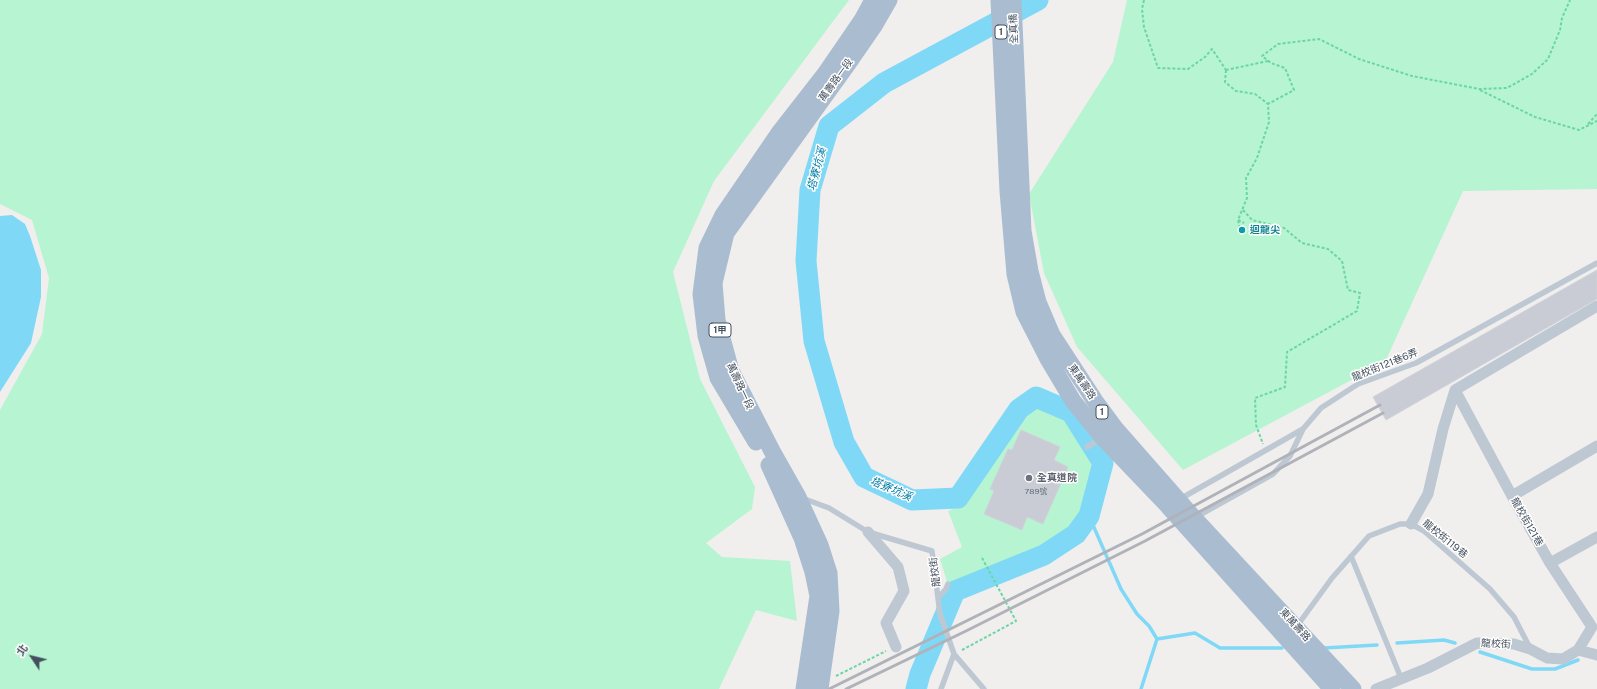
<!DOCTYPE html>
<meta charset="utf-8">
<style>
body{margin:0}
#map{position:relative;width:1597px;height:689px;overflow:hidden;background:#f1eeee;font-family:"Public Sans","Noto Sans TC",sans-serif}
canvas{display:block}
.north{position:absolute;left:12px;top:637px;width:40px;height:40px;-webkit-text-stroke:3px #fff;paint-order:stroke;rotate:305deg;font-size:11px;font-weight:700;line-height:16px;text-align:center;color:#44505e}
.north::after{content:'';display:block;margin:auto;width:14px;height:18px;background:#44505e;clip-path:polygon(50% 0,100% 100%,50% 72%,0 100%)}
</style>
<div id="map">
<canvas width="1597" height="689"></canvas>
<div class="north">北</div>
</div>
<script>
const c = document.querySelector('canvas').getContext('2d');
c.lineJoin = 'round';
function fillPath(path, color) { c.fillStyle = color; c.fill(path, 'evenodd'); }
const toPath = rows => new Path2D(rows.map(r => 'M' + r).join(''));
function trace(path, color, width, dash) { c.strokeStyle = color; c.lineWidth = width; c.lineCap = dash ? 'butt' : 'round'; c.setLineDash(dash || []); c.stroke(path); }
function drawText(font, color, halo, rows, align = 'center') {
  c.font = font + ' "Public Sans","Noto Sans TC",sans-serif'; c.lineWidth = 3; c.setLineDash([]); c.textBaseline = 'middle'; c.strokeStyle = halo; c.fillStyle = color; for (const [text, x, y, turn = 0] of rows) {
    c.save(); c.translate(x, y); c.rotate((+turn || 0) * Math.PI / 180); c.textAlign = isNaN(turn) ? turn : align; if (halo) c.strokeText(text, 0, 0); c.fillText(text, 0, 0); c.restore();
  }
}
const green = toPath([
 [0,0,849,0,714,181,673,272,700,379,755,487,752,509,706,543,722,557,790,561,797,621,756,610,719,689,0,689,0,410,42,334,49,278,32,220,0,204],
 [1127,0,1597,0,1597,189,1463,191,1385,362,1183,470,1077,347,1044,273,1029,194,1113,62],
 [1037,405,1066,416,1096,460,1085,506,1076,525,1044,550,949,588,940,559,962,547,948,511,962,505,1021,417]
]);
const water = toPath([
 [12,215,25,224,30,236,41,270,41,297,31,343,0,392,0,216]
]);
const stream = toPath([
 [1089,516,1121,589,1137,614,1149,626,1157,639,1141,689],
 [1157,639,1195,633,1220,648,1282,648],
 [1397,643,1444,640,1455,643],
 [1324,648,1377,645],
 [1480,652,1532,669,1555,669,1578,660]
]);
const river = toPath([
 [916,689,920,674,955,591,1044,555,1076,534,1089,516,1103,463,1071,412,1036,397,1019,409,958,498,912,500,864,477,844,442,814,341,806,261,810,190,829,126,884,83,1038,0]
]);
const building = toPath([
 [1597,270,1597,299,1386,420,1373,397,1597,270],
 [1021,430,1060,447,1054,460,1068,467,1043,524,1027,517,1022,530,984,514,994,491,990,489,1008,449,1012,450,1021,430]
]);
const path = toPath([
 [1144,0,1142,9,1144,27,1158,68,1188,69,1205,57,1212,49,1226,70],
 [1226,70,1225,82,1236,91,1255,94,1268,104],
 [1226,70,1268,61],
 [1480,90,1535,117,1579,130,1597,121],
 [1588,124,1597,114],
 [1243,210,1252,220,1284,228,1302,243,1328,249,1342,261,1348,290,1360,293,1357,311,1287,352,1285,387,1255,398,1256,425,1263,444],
 [1238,220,1244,223],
 [1240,228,1238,220,1247,198,1246,178,1257,158,1269,122,1268,104,1294,90,1285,68,1271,63,1262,56,1278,44,1319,39,1359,59,1412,76,1479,89,1507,88,1532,74,1548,59,1560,30,1562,18,1570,0],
 [962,650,1016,621,981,556],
 [836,676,886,651]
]);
const lane = toPath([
 [1087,447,1101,439],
 [802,498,829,508,868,532,932,551,940,614,954,654,984,689],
 [1180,499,1303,429,1321,408,1358,384,1416,363,1597,263],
 [1196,517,1273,474,1290,456,1303,429],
 [1351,556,1401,678],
 [938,598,946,589,948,584],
 [1297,626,1332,578,1369,536,1400,524,1411,524,1424,531,1490,589,1514,617,1530,648],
 [941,689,954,654]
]);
const street = toPath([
 [1512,496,1597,446],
 [1411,524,1428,494,1443,429,1455,390],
 [868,532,898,567,904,591,886,623,896,647],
 [1550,563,1597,537],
 [1578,650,1592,627,1550,563,1512,496,1455,390,1597,306],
 [1376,689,1428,668,1477,643,1514,644,1530,649,1547,658,1563,659,1578,650,1597,655]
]);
const primary = toPath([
 [999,0,1008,191,1015,274,1024,312,1048,359,1073,401,1103,438,1168,506,1332,689],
 [1013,0,1023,231,1030,271,1038,302,1052,335,1095,401,1115,428,1194,518,1353,689],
 [756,442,718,378,706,336,701,294,707,248,723,215,779,133,825,74,862,20,873,0],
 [769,465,802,538,813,572,818,596,804,689],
 [820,689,831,611,829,573,820,545,798,497,772,451,731,371,717,320,714,283,726,233,847,65,874,26,889,0]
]);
const rail = toPath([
 [829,689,1142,534,1380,405],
 [846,689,966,631,1145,541,1383,413]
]);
const markers = [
 [1242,230,4,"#0f9aa8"],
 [1029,478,4,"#6b7280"]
];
const numberNames = [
 ["789號",1036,492]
];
const shields = [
 [1001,32,12],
 [720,330,22],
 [1102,412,12]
];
const shieldNames = [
 ["1",1001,32],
 ["1甲",720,330],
 ["1",1102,412]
];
const streetNames = [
 ["全真橋",1014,29,-93],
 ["萬壽路一段",836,80,-54],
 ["龍校街121巷6弄",1385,365,-22],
 ["東萬壽路",1082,382,56],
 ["萬壽路一段",740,386,65],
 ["龍校街121巷",1527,522,60],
 ["龍校街119巷",1445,539,39],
 ["龍校街",935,572,-97],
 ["東萬壽路",1295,625,48],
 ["龍校街",1496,644,3]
];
const cultureNames = [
 ["迴龍尖",1250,230]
];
const worshipNames = [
 ["全真道院",1037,478]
];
const waterNames = [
 ["塔寮坑溪",817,169,-75],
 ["塔寮坑溪",891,489,23]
];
fillPath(green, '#b7f4d1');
fillPath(water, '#7fd9f6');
trace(stream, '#7fd9f6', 3.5);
trace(river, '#7fd9f6', 21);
fillPath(building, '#c9ccd4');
trace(building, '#d1d3da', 1);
trace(path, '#6bd6a5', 2, [3, 2]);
trace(lane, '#bdc8d2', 5.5);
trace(street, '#bdc8d2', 11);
trace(primary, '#aabcd0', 17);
trace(rail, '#afb3b9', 3);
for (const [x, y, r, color] of markers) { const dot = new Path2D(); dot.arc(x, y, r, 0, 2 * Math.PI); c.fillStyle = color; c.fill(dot); trace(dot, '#fff', 1.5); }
drawText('8px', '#656f7c', null, numberNames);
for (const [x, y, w] of shields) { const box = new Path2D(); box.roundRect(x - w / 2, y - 7, w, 14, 3); c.fillStyle = '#fff'; c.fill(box); trace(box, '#44505e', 1); }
drawText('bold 9px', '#44505e', null, shieldNames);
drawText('10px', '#44505e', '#fff', streetNames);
drawText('bold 10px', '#0d838f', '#fff', cultureNames, 'left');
drawText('bold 10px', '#5b616d', '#fff', worshipNames, 'left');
drawText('italic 11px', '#027ca5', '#fff', waterNames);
</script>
